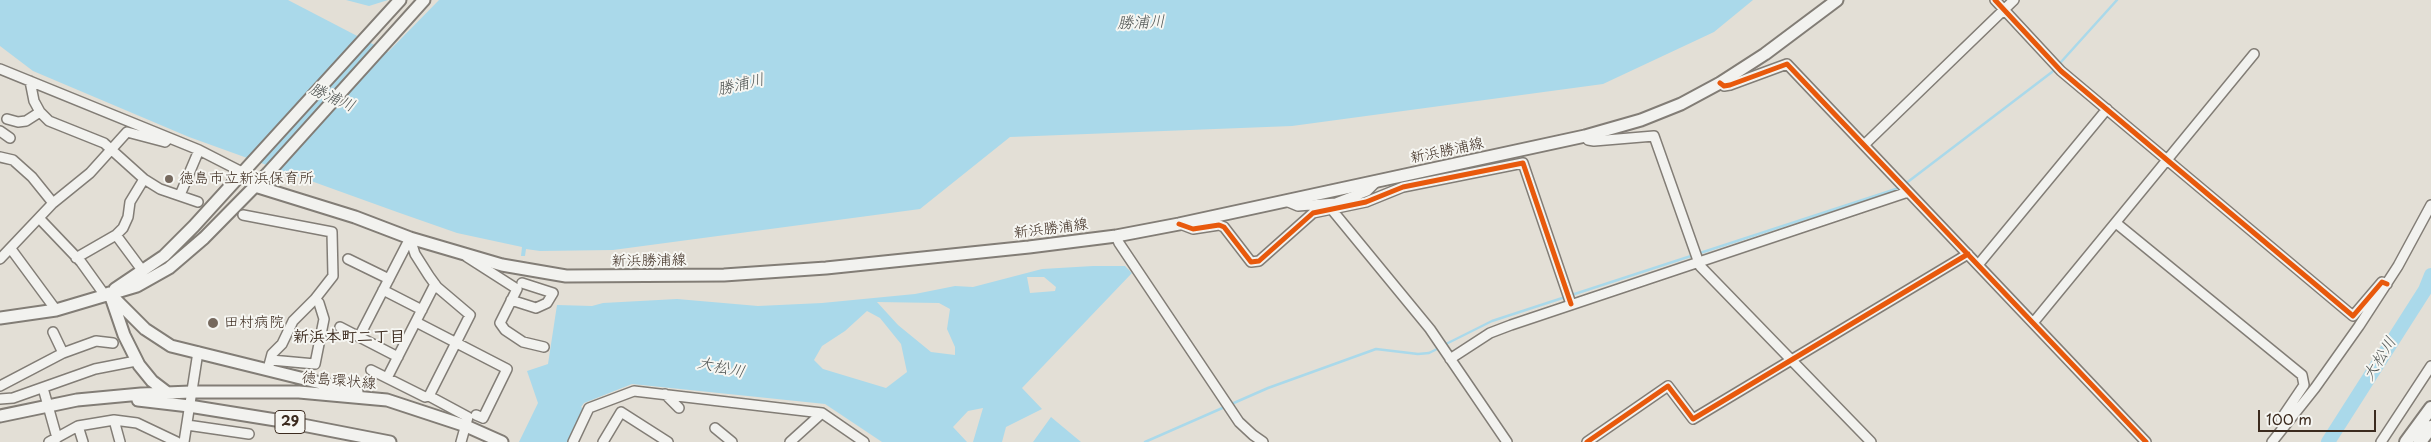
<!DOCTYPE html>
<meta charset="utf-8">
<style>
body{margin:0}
#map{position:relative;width:2431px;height:442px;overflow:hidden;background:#e3dfd6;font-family:"Playpen Sans",sans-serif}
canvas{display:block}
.scale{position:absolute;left:2258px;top:410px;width:118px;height:22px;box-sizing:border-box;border:2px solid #3b2a1e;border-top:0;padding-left:6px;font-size:15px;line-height:18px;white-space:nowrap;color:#3b2a1e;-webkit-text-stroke:4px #f6f6f2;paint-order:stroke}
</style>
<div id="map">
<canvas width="2431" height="442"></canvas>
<div class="scale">100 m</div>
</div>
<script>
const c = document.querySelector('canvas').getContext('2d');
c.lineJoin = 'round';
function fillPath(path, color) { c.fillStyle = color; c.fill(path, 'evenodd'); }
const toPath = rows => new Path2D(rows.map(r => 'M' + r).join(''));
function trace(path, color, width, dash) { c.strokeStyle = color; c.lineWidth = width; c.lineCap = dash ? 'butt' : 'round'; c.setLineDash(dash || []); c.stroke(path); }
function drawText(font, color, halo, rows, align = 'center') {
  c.font = font + ' "Playpen Sans","Klee One",sans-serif'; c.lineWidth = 4; c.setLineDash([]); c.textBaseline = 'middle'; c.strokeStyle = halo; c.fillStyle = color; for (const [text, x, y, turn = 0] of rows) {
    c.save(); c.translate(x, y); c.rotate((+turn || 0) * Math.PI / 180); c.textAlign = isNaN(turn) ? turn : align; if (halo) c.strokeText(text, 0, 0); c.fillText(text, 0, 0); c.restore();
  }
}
const water = toPath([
 [0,0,288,0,388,52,439,0,1753,0,1714,32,1603,84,1292,126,1010,137,920,209,613,250,540,251,526,249,525,256,521,256,522,247,457,233,397,212,189,137,33,71,0,46],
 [346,0,388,0,369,6],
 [1093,266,1125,266,1132,273,1022,388,1042,409,1006,427,1002,442,973,442,983,408,968,411,953,427,967,442,882,442,825,404,632,384,584,403,581,407,584,409,569,442,519,442,538,403,527,371,548,364,557,305,592,306,603,303,677,299,758,306,822,303,915,294,955,286,973,287,1042,269],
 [1027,277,1044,277,1056,287,1055,291,1030,293],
 [877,302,939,303,950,309,947,329,955,347,955,355,931,352,898,325],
 [867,311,880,318,901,344,907,372,886,388,823,369,814,360,822,346,845,331],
 [1051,417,1081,442,1033,442]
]);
const stream = toPath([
 [1444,345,1492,321,1896,189,1909,181,2052,72,2117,0],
 [1145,442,1268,388,1376,349,1418,354,1429,353,1439,348]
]);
const river = toPath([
 [2328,442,2425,290,2431,275]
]);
const minor = toPath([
 [1995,0,2061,71,2353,316,2382,282,2387,284],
 [0,69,199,150,242,172],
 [30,81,34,101,40,112,49,121,104,143,144,179,160,189,198,202],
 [1720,83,1724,86,1730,85,1787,64,2146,442],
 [7,119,18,122,26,121,40,112],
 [0,131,10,138],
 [1585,136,1588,140,1594,141,1654,136,1700,266,1871,442],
 [1864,145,2014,0],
 [0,157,13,160,32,177,53,203],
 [180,195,199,150],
 [1286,201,1298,206,1336,203,1367,191,1376,182],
 [1328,205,1430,329,1507,442],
 [243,215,332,232,333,276,315,299,293,321,282,344,272,354,268,369],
 [39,218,81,262,104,294],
 [2116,223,2302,375,2304,385,2281,419,2285,425],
 [1180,224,1193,229,1219,225,1224,227,1251,262,1259,261,1313,213,1366,202,1403,187,1523,163,1571,304],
 [116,235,142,270],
 [1116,236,1119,243,1239,422,1253,435,1263,442],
 [11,249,56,310],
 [467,257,517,289,500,323,505,330,523,342,544,347],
 [76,258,116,235,123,228,128,217,130,202,144,179],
 [0,259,53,203,90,173,127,132,165,142,167,140],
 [348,259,389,279],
 [1978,265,2107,109],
 [383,290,422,310],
 [511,300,536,308,547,303,553,293,522,283],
 [416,322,507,369,483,418,476,415],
 [2033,323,2254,54],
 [340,327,398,357],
 [53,332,63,353],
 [359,337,410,238,415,254,429,276,437,287,470,315,429,396,468,417,461,442],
 [1450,359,1490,333,1511,325,1908,192],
 [271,360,315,364,324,319,319,303,315,299],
 [371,370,425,397,429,396],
 [387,378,435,284],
 [0,386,63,353,96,341,113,343],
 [43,388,57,438],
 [665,394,679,408],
 [0,399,13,398,95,369,136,361],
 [114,420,120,442],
 [187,425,249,434],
 [715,428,732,442],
 [49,442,78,426],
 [83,442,78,426,114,420,137,423,177,442],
 [184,442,198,352],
 [573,442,589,408,634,391,822,413,864,442],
 [603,442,621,412,668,442],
 [790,442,822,413],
 [1587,442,1668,386,1693,419,1968,254],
 [2272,442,2315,388,2359,326,2398,266,2431,205],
 [2381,442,2431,366]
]);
const major = toPath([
 [242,172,255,186,355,217,410,238,502,265,566,276,724,275,826,268,1029,247,1116,236,1179,224,1585,136,1641,120,1681,104,1720,83,1765,54,1837,0],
 [115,289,164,256,194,226,400,0],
 [109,293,145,329,171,346,357,392],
 [111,297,124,335,139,365,152,381,169,394],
 [0,318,56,310,137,286,169,268,204,238,268,173,424,0],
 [138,400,189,406,282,421,390,442],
 [0,416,77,400,141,394,191,392,299,392,387,400,466,426,502,442]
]);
const highway = toPath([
 [2406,442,2431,408],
 [2420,442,2431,427]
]);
const cycleway = toPath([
 [1995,0,2061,71,2353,316,2382,282,2387,284],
 [1720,83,1724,86,1730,85,1787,64,2146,442],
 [1179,224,1193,229,1219,225,1224,227,1251,262,1259,261,1313,213,1366,202,1403,187,1523,163,1571,304],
 [1587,442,1668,386,1693,419,1968,254]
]);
const markers = [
 [169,179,5,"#76695e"],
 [213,323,6,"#76695e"]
];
const shields = [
 [290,422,30]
];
const shieldNames = [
 ["29",290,422]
];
const streetNames = [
 ["新浜勝浦線",1447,151,-12],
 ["新浜勝浦線",1051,229,-7],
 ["新浜勝浦線",649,261,-1],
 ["徳島環状線",339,381,5]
];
const poiNames = [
 ["徳島市立新浜保育所",179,179],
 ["田村病院",224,323]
];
const waterNames = [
 ["勝浦川",1141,23,-2],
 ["勝浦川",741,85,-13],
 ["勝浦川",332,98,24],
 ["大松川",2380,359,-58],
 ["大松川",721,368,12]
];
const neighbourhoodNames = [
 ["新浜本町二丁目",349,338]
];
fillPath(water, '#aad9ea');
trace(stream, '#aad9ea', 2.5);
trace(river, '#aad9ea', 14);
trace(minor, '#827d76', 12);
trace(major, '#827d76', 15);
trace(highway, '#827d76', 16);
trace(minor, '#f2f2ef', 9);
trace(major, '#f2f2ef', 11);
trace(highway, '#f2f2ef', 12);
trace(cycleway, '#e8590c', 5);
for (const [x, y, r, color] of markers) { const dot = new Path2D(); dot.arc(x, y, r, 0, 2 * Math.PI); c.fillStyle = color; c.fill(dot); trace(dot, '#f6f6f2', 2); }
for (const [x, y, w] of shields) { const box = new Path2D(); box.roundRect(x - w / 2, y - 11.5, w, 23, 4); c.fillStyle = '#f6f6f2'; c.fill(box); trace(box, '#3b2a1e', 1); }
drawText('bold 14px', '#3b2a1e', null, shieldNames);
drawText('15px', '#3b2a1e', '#f6f6f2', streetNames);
drawText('15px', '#3b2a1e', '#f6f6f2', poiNames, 'left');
drawText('italic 16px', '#505553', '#f6f6f2', waterNames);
drawText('bold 16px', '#3b2a1e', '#f6f6f2', neighbourhoodNames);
</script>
